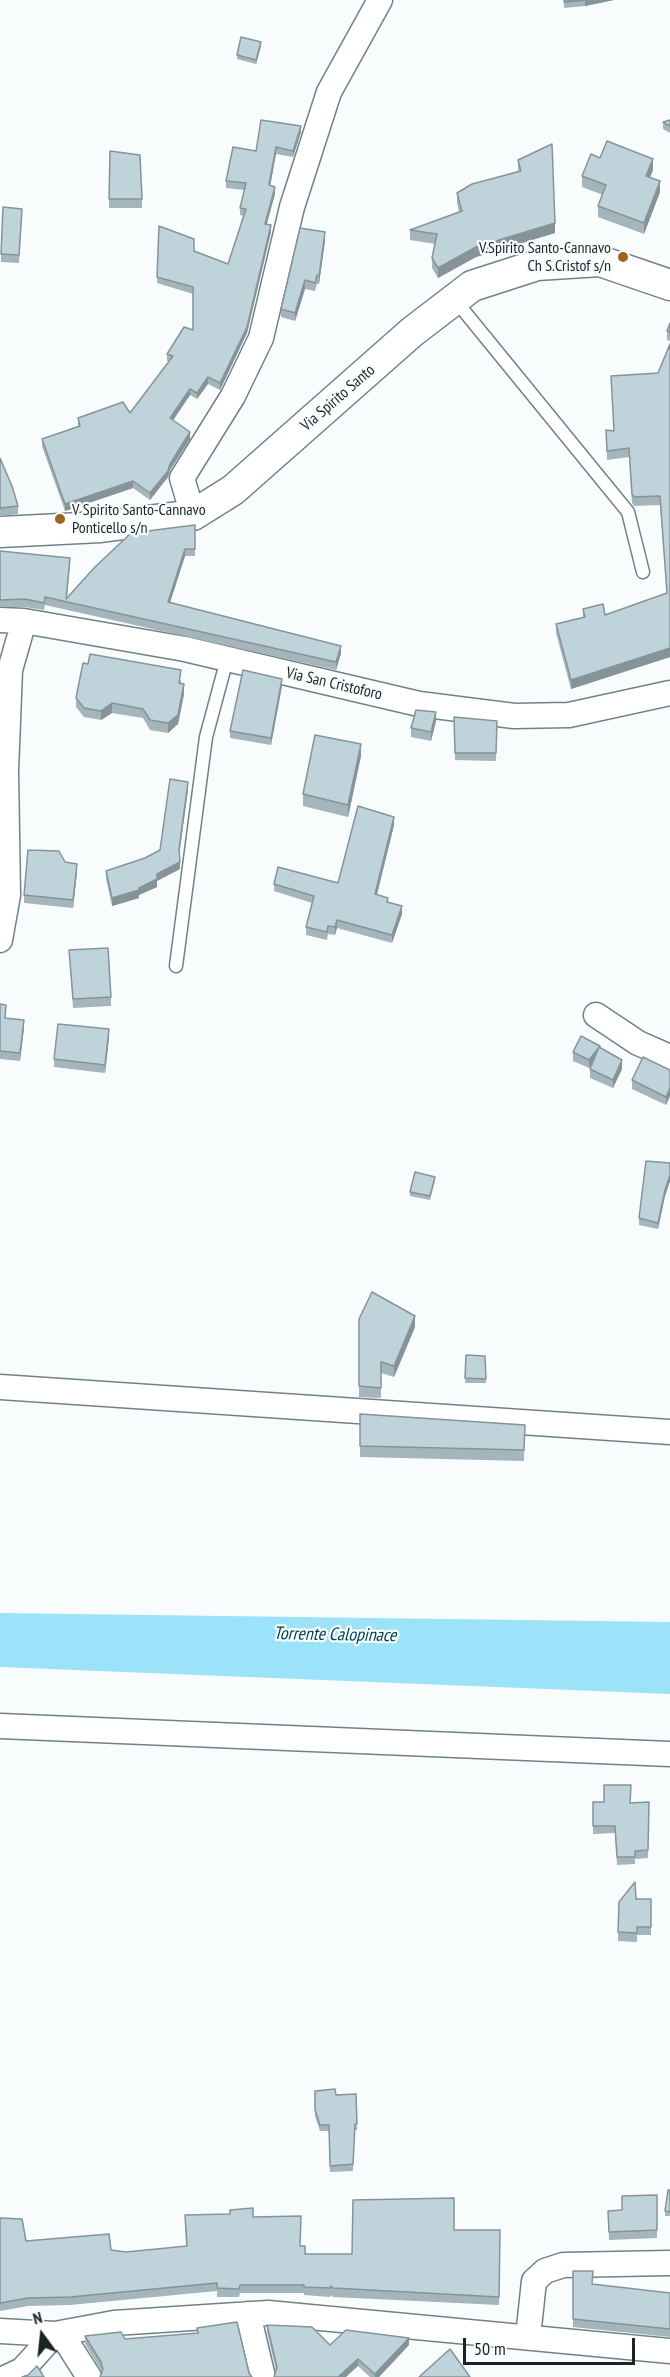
<!DOCTYPE html>
<style>
body{margin:0}
#map{position:relative;width:670px;height:2377px;overflow:hidden;background:#f8fcfd;font-family:"PT Sans Narrow",sans-serif}
canvas{display:block}
.north{position:absolute;left:12px;top:2305px;width:60px;height:60px;-webkit-text-stroke:4px #f8fcfd;paint-order:stroke;rotate:345deg;font-size:16px;font-weight:700;line-height:24px;text-align:center;color:#1b2325}
.north::after{content:'';display:block;margin:auto;width:21px;height:27px;background:#1b2325;clip-path:polygon(50% 0,100% 100%,50% 72%,0 100%)}
.scale{position:absolute;left:463px;top:2338px;width:172px;height:27px;box-sizing:border-box;border:3px solid #1b2325;border-top:0;padding-left:8px;font-size:18px;line-height:21px;white-space:nowrap;color:#1b2325;-webkit-text-stroke:4px #f8fcfd;paint-order:stroke}
</style>
<div id="map">
<canvas width="670" height="2377"></canvas>
<div class="north">N</div>
<div class="scale">50 m</div>
</div>
<script>
const c = document.querySelector('canvas').getContext('2d');
c.lineJoin = 'round';
function fillPath(path, color) { c.fillStyle = color; c.fill(path, 'evenodd'); }
const toPath = rows => new Path2D(rows.map(r => 'M' + r).join(''));
function trace(path, color, width, dash) { c.strokeStyle = color; c.lineWidth = width; c.lineCap = dash ? 'butt' : 'round'; c.setLineDash(dash || []); c.stroke(path); }
function drawText(font, color, halo, rows, align = 'center') {
  c.font = font + ' "PT Sans Narrow",sans-serif'; c.lineWidth = 4.5; c.setLineDash([]); c.textBaseline = 'middle'; c.strokeStyle = halo; c.fillStyle = color; for (const [text, x, y, turn = 0] of rows) {
    c.save(); c.translate(x, y); c.rotate((+turn || 0) * Math.PI / 180); c.textAlign = isNaN(turn) ? turn : align; if (halo) c.strokeText(text, 0, 0); c.fillText(text, 0, 0); c.restore();
  }
}
const water = toPath([
 [0,1613,670,1622,670,1694,0,1667]
]);
const service = toPath([
 [455,300,628,512,643,572],
 [176,966,206,737,227,659]
]);
const minor = toPath([
 [193,515,182,478,233,396,261,338,292,207,329,92,380,0],
 [0,620,24,621,185,649,419,704,514,716,569,715,670,693],
 [0,940,8,895,6,771,10,670,24,621],
 [596,1015,638,1043,670,1057],
 [0,1387,670,1432],
 [0,1726,670,1754],
 [248,2314,263,2377],
 [0,2331,55,2334,114,2323,268,2313,670,2351],
 [61,2333,89,2377],
 [528,2337,534,2281,545,2271,563,2265,670,2263],
 [7,2377,22,2370,55,2334]
]);
const tertiary = toPath([
 [0,532,101,527,193,515,233,490,412,332,472,286,537,265,600,261,670,285]
]);
const wall = toPath([
 [564,0,614,0,585,6,564,8],
 [261,46,256,64,237,59,237,55],
 [670,120,670,133,663,129,663,122],
 [301,132,293,157,276,154,270,186,275,194,266,224,271,232,247,333,220,390,208,384,197,399,190,395,173,420,190,439,170,470,168,477,150,500,133,488,65,511,42,446,42,439,78,426,78,418,130,413,169,361,167,361,167,354,193,330,193,294,157,283,159,226,194,251,228,264,244,216,240,215,240,208,245,190,226,188,226,181,256,151],
 [110,151,142,199,142,208,109,208],
 [600,158,653,170,650,177,660,192,644,234,598,217,598,206,603,195,582,187,582,176],
 [518,160,555,233,476,257,438,278,432,268,432,258,435,244,410,240,410,230,459,212,457,203,457,193,518,171],
 [22,217,19,263,1,262,1,254],
 [325,241,319,284,317,284,315,291,305,289,295,321,281,317,281,309],
 [670,323,670,341,667,340,667,331],
 [670,344,670,657,571,689,556,633,556,624,583,617,583,609,605,615,667,593,660,505,634,506,632,503,629,457,607,460,606,430,613,431,658,373],
 [0,458,18,506,18,514,0,516],
 [195,525,195,556,185,556,170,602,341,653,336,670,45,605,44,610,25,607,0,607,0,551,70,565,67,598],
 [181,680,181,684,184,694,178,724,168,733,150,730,143,718,112,713,101,720,84,717,76,707,76,698],
 [282,686,271,745,230,738,230,731],
 [454,717,497,721,496,761,455,760],
 [436,721,431,741,411,737,411,728],
 [361,756,348,817,303,806,303,794],
 [188,790,179,853,180,869,157,881,157,887,139,895,139,898,112,906,106,879,106,871,145,858,160,850],
 [394,825,377,895,388,902,402,914,392,943,337,928,335,935,328,934,327,940,306,935,306,927,312,903,274,891,274,884,338,883],
 [65,862,77,872,73,908,24,903,24,895],
 [69,950,111,997,111,1006,73,1008],
 [0,1004,5,1018,24,1028,20,1061,0,1059],
 [109,1038,105,1073,54,1067,54,1059],
 [600,1048,622,1069,613,1088,590,1078,590,1069,592,1064,589,1068,573,1061,573,1052],
 [670,1070,670,1096,666,1105,632,1089,632,1080],
 [670,1163,670,1181,665,1196,658,1229,639,1225,639,1218],
 [435,1181,430,1200,410,1196,410,1192],
 [359,1319,415,1327,394,1377,381,1373,381,1398,359,1397],
 [466,1355,485,1356,486,1383,465,1383],
 [525,1425,524,1461,360,1457,360,1446],
 [593,1802,649,1802,648,1858,635,1859,635,1864,617,1865,615,1833,593,1834],
 [636,1899,651,1899,651,1935,637,1935,637,1942,618,1941,618,1932],
 [315,2091,336,2095,356,2094,357,2130,355,2130,353,2171,330,2172,329,2131,320,2131,315,2116],
 [670,2190,670,2216,665,2216,665,2211],
 [657,2195,657,2238,609,2240,608,2211,622,2210],
 [185,2215,253,2217,300,2246,305,2254,352,2254,454,2230,500,2230,499,2305,333,2297,331,2295,330,2297,304,2295,304,2293,240,2293,239,2297,217,2297,217,2291,70,2305,28,2306,0,2311,0,2218,26,2241,111,2250,126,2252,186,2246],
 [573,2271,592,2284,670,2293,670,2337,573,2327],
 [237,2322,102,2372,85,2344,85,2336,125,2339,197,2334,197,2328],
 [267,2325,330,2345,409,2345,379,2377,370,2377,358,2366,276,2370,267,2332]
]);
const shadedWall = toPath([
 [585,0,614,0,585,6],
 [261,42,261,46,256,64,256,60],
 [301,126,301,132,293,157,293,151],
 [276,147,276,154,269,192,269,185],
 [653,159,653,170,646,187,646,176],
 [660,181,660,192,644,234,644,223],
 [275,187,275,194,265,231,265,224],
 [555,223,555,233,476,257,438,278,438,268,476,247],
 [271,225,271,232,247,333,220,390,220,383],
 [325,232,325,241,319,284,319,276],
 [305,280,305,289,295,321,295,313],
 [208,377,208,384,197,399,197,393],
 [190,389,190,395,170,425,170,418],
 [190,432,190,439,170,470,168,477,150,500,150,493],
 [133,481,133,488,65,511,65,504],
 [185,549,185,556,168,609,168,602],
 [341,646,341,653,336,670,336,662],
 [670,648,670,657,571,689,571,680],
 [282,679,282,686,271,745,271,738],
 [184,684,184,694,178,724,168,733,168,723],
 [112,703,112,713,101,720,101,711],
 [436,712,436,721,431,741,431,732],
 [361,744,361,756,348,817,348,805],
 [188,782,188,790,179,856,179,849],
 [394,817,394,825,375,902,375,894],
 [180,862,180,869,157,881,157,887,139,895,139,898,112,906,112,898,139,888,157,874],
 [77,864,77,872,73,908,73,900],
 [402,906,402,914,392,943,392,935],
 [337,920,337,928,335,935,335,927],
 [24,1020,24,1028,20,1061,20,1053],
 [109,1029,109,1038,105,1073,105,1065],
 [600,1046,600,1054,589,1068,589,1060],
 [622,1060,622,1069,613,1088,613,1080],
 [670,1088,670,1096,666,1105,666,1097],
 [670,1175,670,1181,665,1196,658,1229,658,1223,665,1190],
 [415,1316,415,1327,394,1377,394,1366],
 [409,2338,409,2345,379,2377,375,2377,375,2374],
 [358,2359,358,2366,346,2377,338,2377]
]);
const building = toPath([
 [564,0,586,0,564,2,564,0],
 [241,37,261,42,256,60,237,55,241,37],
 [261,120,301,126,293,151,276,147,269,185,275,187,265,224,271,225,247,327,220,383,208,377,197,393,190,389,170,418,190,432,170,464,168,471,150,493,133,481,65,504,42,439,80,426,78,418,123,402,130,413,173,356,167,354,184,327,193,330,193,287,157,277,159,226,194,239,194,251,228,264,246,209,240,208,246,183,226,181,233,147,256,151,261,120],
 [670,120,670,126,663,122,670,120],
 [607,141,653,159,646,176,660,181,644,223,598,206,606,185,582,176,591,154,600,158,607,141],
 [552,144,555,223,476,247,438,268,432,258,437,234,410,230,462,211,457,193,472,184,521,171,518,160,552,144],
 [110,151,140,155,142,199,109,199,110,151],
 [3,207,22,209,19,255,1,254,3,207],
 [300,228,325,232,319,276,317,275,315,283,305,280,295,313,281,309,300,228],
 [670,323,670,332,667,331,670,323],
 [670,344,670,648,571,680,556,624,585,617,583,609,603,604,605,615,667,593,660,496,634,497,632,494,629,448,607,451,606,430,614,431,611,376,658,373,670,344],
 [0,458,12,486,18,506,0,508,0,458],
 [195,525,195,549,185,549,168,602,341,646,336,662,45,597,44,603,25,599,0,600,0,551,70,558,66,599,95,567,131,533,195,525],
 [90,654,181,670,179,683,184,684,178,715,168,723,150,720,143,709,112,703,101,711,84,708,76,698,83,663,88,664,90,654],
 [243,670,282,679,271,738,230,731,243,670],
 [416,710,436,712,431,732,411,728,416,710],
 [454,717,497,721,496,753,455,753,454,717],
 [315,735,361,744,348,805,303,794,315,735],
 [170,779,188,782,179,849,180,862,157,874,157,879,139,888,139,890,112,898,106,871,145,858,160,850,170,779],
 [358,806,394,817,375,894,388,898,387,902,402,906,392,935,337,920,335,927,328,926,327,932,306,927,314,896,274,884,278,867,338,883,358,806],
 [28,850,59,851,65,862,77,864,73,900,24,895,28,850],
 [108,948,111,997,73,999,69,950,108,948],
 [0,1004,6,1005,5,1018,24,1020,20,1053,0,1051,0,1004],
 [58,1024,109,1029,105,1065,54,1059,58,1024],
 [581,1036,600,1046,589,1060,573,1052,581,1036],
 [599,1047,622,1060,613,1080,590,1069,599,1047],
 [643,1057,670,1070,670,1088,666,1097,632,1080,643,1057],
 [646,1161,670,1163,670,1175,665,1190,658,1223,639,1218,646,1161],
 [415,1172,435,1177,430,1196,410,1192,415,1172],
 [372,1292,415,1316,394,1366,381,1362,381,1388,359,1386,359,1319,372,1292],
 [466,1355,485,1356,486,1379,465,1378,466,1355],
 [360,1414,525,1425,524,1450,360,1446,360,1414],
 [604,1785,631,1785,630,1803,649,1802,648,1850,635,1851,635,1857,617,1857,615,1826,593,1826,593,1802,604,1802,604,1785],
 [635,1882,636,1899,651,1899,651,1927,637,1927,637,1933,618,1932,619,1902,635,1882],
 [335,2089,336,2095,356,2094,357,2124,355,2124,353,2164,330,2166,329,2125,320,2125,315,2110,315,2091,335,2089],
 [668,2190,670,2190,670,2212,665,2211,668,2190],
 [657,2195,657,2230,609,2232,608,2211,622,2210,622,2196,657,2195],
 [454,2198,454,2230,500,2230,499,2297,333,2288,331,2286,330,2288,304,2287,304,2285,240,2285,239,2289,217,2288,217,2283,70,2297,28,2298,0,2303,0,2218,22,2219,26,2241,109,2234,111,2250,126,2252,187,2246,185,2215,230,2214,230,2210,253,2208,253,2217,301,2216,300,2246,305,2246,305,2254,352,2254,353,2200,454,2198],
 [573,2271,593,2271,592,2284,670,2293,670,2329,573,2319,573,2271],
 [237,2322,249,2373,252,2377,100,2377,103,2369,101,2362,85,2336,121,2332,125,2339,198,2333,197,2328,237,2322],
 [267,2325,312,2327,330,2345,346,2330,409,2338,375,2374,358,2359,338,2377,274,2377,277,2367,267,2325],
 [450,2349,470,2377,419,2377,450,2349],
 [37,2366,44,2377,22,2377,28,2375,37,2366]
]);
const markers = [
 [623,257,6,"#9a651c"],
 [60,519,6,"#9a651c"]
];
const poiNames = [
 ["V.Spirito Santo-Cannavo",611,248],
 ["Ch S.Cristof s/n",611,266],
 ["V Spirito Santo-Cannavo",72,510,"left"],
 ["Ponticello s/n",72,528,"left"]
];
const streetNames = [
 ["Via Spirito Santo",338,398,-41],
 ["Via San Cristoforo",334,684,13]
];
const waterNames = [
 ["Torrente Calopinace",335,1635,1]
];
fillPath(water, '#9ce2f8');
trace(service, '#708288', 15);
trace(minor, '#708288', 27);
trace(tertiary, '#708288', 33);
trace(service, '#fff', 12);
trace(minor, '#fff', 24);
trace(tertiary, '#fff', 30);
fillPath(wall, '#a4b5bb');
fillPath(shadedWall, '#869499');
fillPath(building, '#bfd3da');
trace(building, '#869499', 1.5);
for (const [x, y, r, color] of markers) { const dot = new Path2D(); dot.arc(x, y, r, 0, 2 * Math.PI); c.fillStyle = color; c.fill(dot); trace(dot, '#f8fcfd', 2); }
drawText('16px', '#1b2325', '#f8fcfd', poiNames, 'right');
drawText('16px', '#1b2325', '#f8fcfd', streetNames);
drawText('italic 18px', '#014251', '#f8fcfd', waterNames);
</script>
